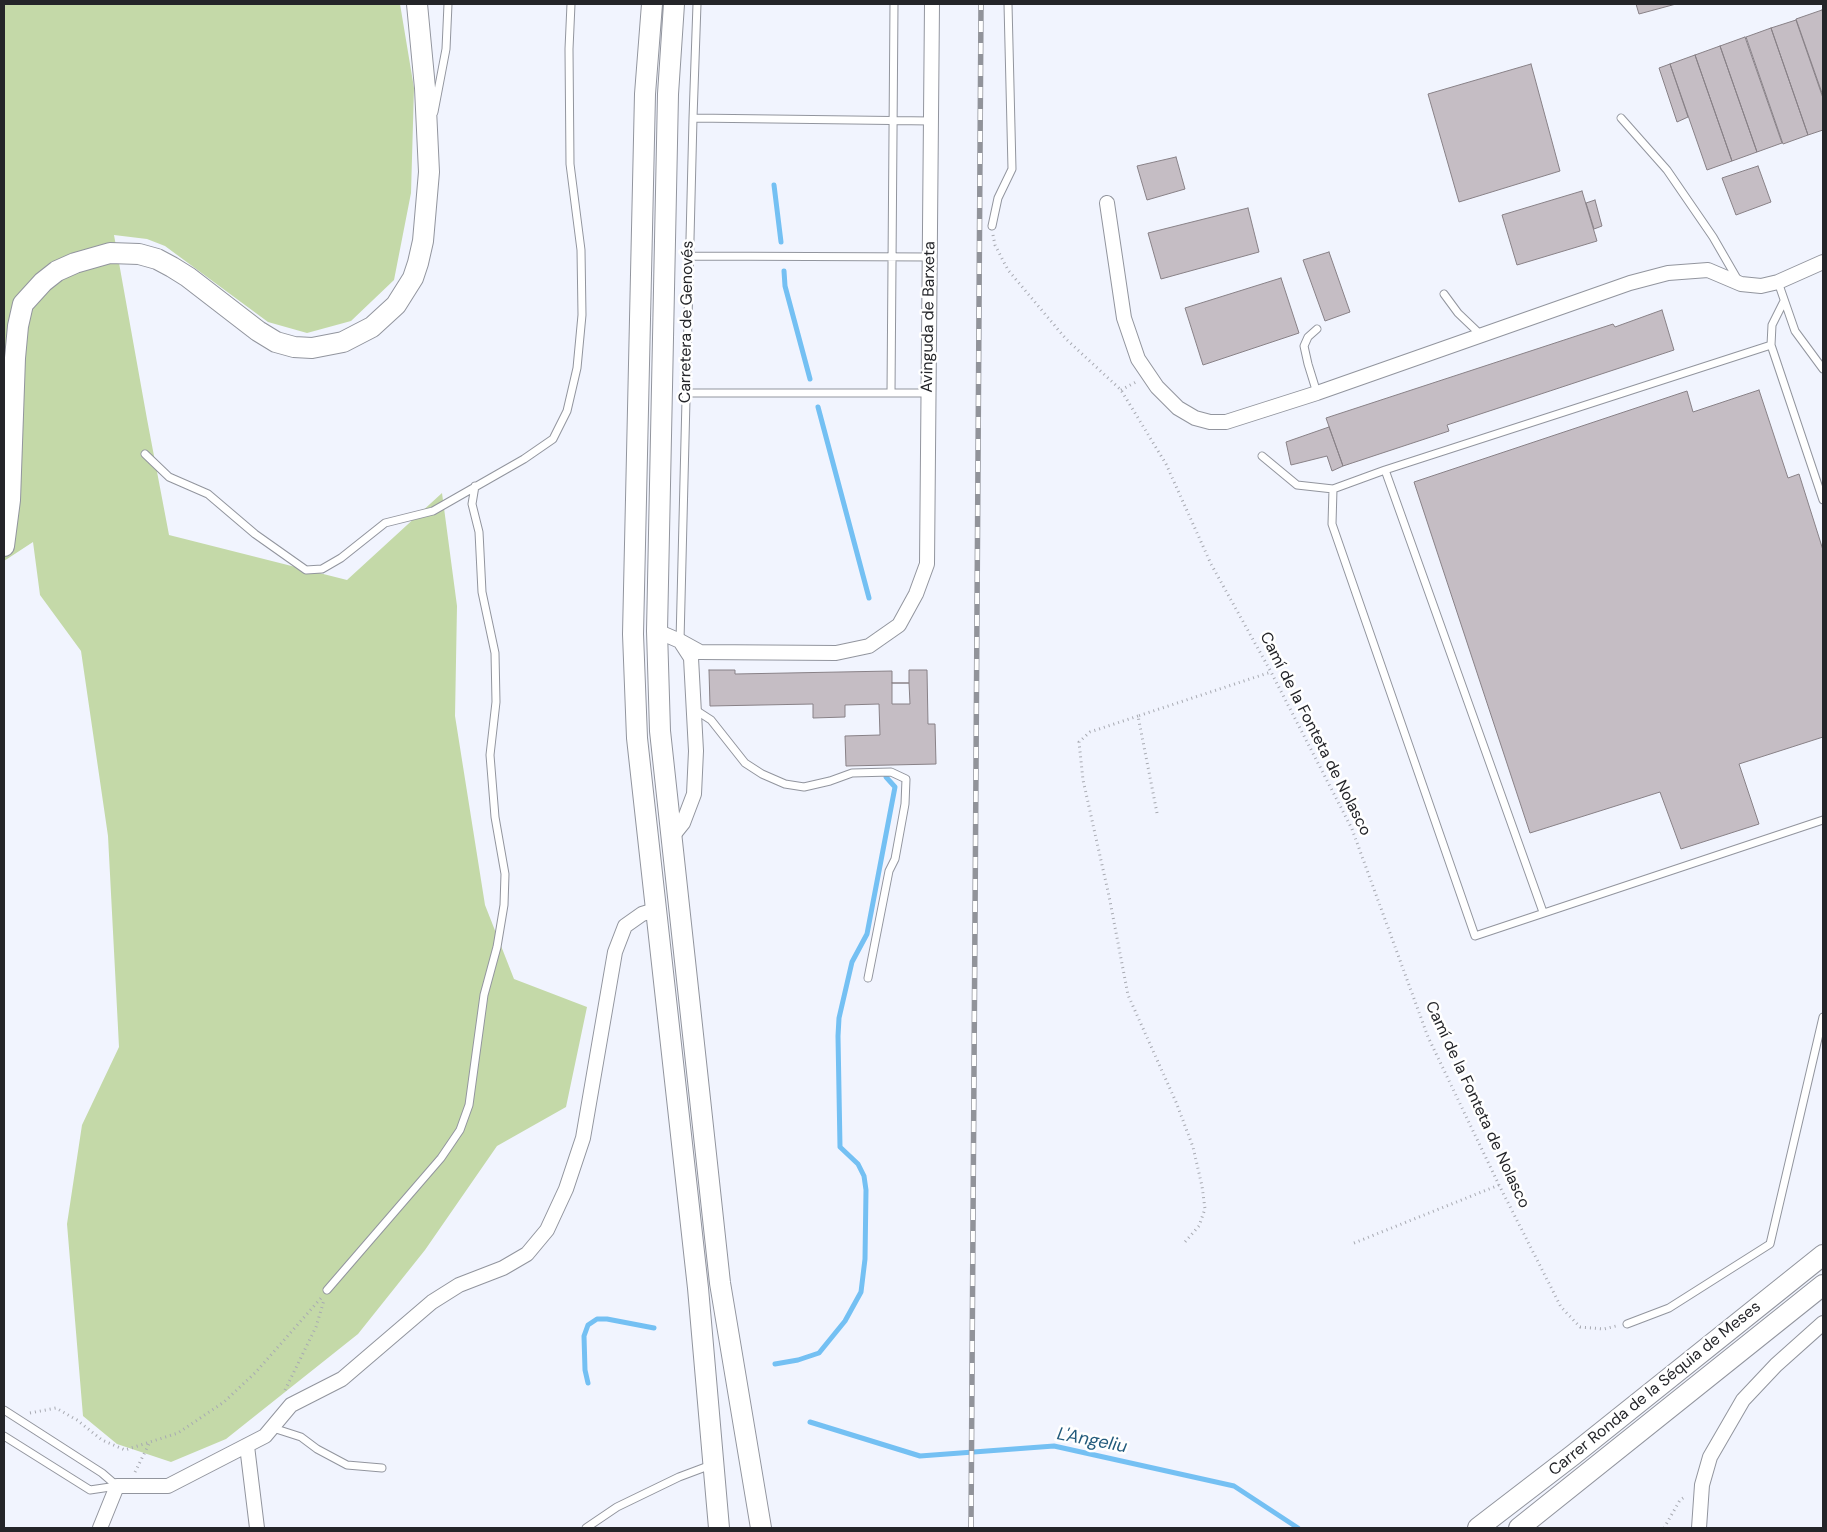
<!DOCTYPE html>
<meta charset="utf-8">
<style>
body{margin:0}
#map{position:relative;width:1827px;height:1532px;overflow:hidden;background:#f1f4fe;font-family:"DM Sans",sans-serif}
canvas{display:block}
.frame{position:absolute;inset:0;border:5px solid #242529;pointer-events:none}
</style>
<div id="map">
<canvas width="1827" height="1532"></canvas>
<div class="frame"></div>
</div>
<script>
const c = document.querySelector('canvas').getContext('2d');
c.lineJoin = 'round';
function fillPath(path, color) { c.fillStyle = color; c.fill(path, 'evenodd'); }
const toPath = rows => new Path2D(rows.map(r => 'M' + r).join(''));
function trace(path, color, width, dash) { c.strokeStyle = color; c.lineWidth = width; c.lineCap = dash ? 'butt' : 'round'; c.setLineDash(dash || []); c.stroke(path); }
function drawText(font, color, halo, rows, align = 'center') {
  c.font = font + ' "DM Sans",sans-serif'; c.lineWidth = 5; c.setLineDash([]); c.textBaseline = 'middle'; c.strokeStyle = halo; c.fillStyle = color; for (const [text, x, y, turn = 0] of rows) {
    c.save(); c.translate(x, y); c.rotate((+turn || 0) * Math.PI / 180); c.textAlign = isNaN(turn) ? turn : align; if (halo) c.strokeText(text, 0, 0); c.fillText(text, 0, 0); c.restore();
  }
}
const green = toPath([
 [4,4,400,4,414,88,411,193,394,280,351,321,307,333,268,322,165,246,147,239,114,235,147,419,169,535,347,580,442,493,457,606,455,716,485,905,514,979,587,1007,566,1107,497,1146,425,1250,358,1334,226,1439,171,1462,117,1444,83,1416,67,1224,82,1125,119,1047,108,836,81,651,40,595,33,542,4,561]
]);
const stream = toPath([
 [774,185,781,242],
 [784,271,785,286,810,379],
 [818,407,869,598],
 [775,1364,798,1360,819,1353,845,1321,861,1292,865,1259,866,1190,864,1176,858,1164,840,1147,838,1036,839,1018,852,962,867,934,895,787,886,777],
 [588,1383,585,1370,584,1336,588,1325,597,1319,607,1319,654,1328],
 [810,1422,920,1456,1054,1446,1234,1486,1298,1528]
]);
const building = toPath([
 [1636,4,1676,4,1639,14,1636,4],
 [1822,10,1823,14,1823,96,1796,19,1822,10],
 [1796,20,1823,98,1823,130,1808,135,1771,28,1796,20],
 [1771,28,1808,135,1783,144,1746,37,1771,28],
 [1745,37,1782,143,1757,152,1720,46,1745,37],
 [1720,46,1757,152,1732,161,1695,55,1720,46],
 [1695,55,1732,161,1707,170,1670,64,1695,55],
 [1531,64,1560,171,1459,202,1428,94,1531,64],
 [1670,64,1688,117,1677,122,1659,68,1670,64],
 [1176,157,1185,189,1147,200,1137,166,1176,157],
 [1758,166,1771,202,1736,215,1722,178,1758,166],
 [1582,191,1597,241,1517,265,1502,215,1582,191],
 [1595,200,1602,226,1594,229,1586,203,1595,200],
 [1248,208,1259,252,1161,279,1148,233,1248,208],
 [1329,252,1350,312,1325,321,1303,260,1329,252],
 [1281,278,1299,333,1203,365,1185,308,1281,278],
 [1662,310,1674,350,1447,425,1449,431,1343,466,1326,418,1613,324,1615,327,1662,310],
 [1759,390,1788,478,1799,474,1823,550,1823,737,1739,764,1759,824,1681,849,1660,792,1530,833,1414,482,1687,391,1693,412,1759,390],
 [1329,427,1343,466,1332,471,1327,456,1291,465,1286,442,1329,427],
 [709,670,735,670,735,674,892,671,892,683,909,683,909,670,927,670,928,724,935,724,936,764,846,766,845,736,880,735,879,704,845,705,845,717,813,718,813,704,710,706,709,670],
 [892,683,909,683,910,704,892,704,892,683]
]);
const path = toPath([
 [993,235,995,245,1008,270,1066,339,1121,390,1166,464,1211,564,1271,672,1352,829,1428,1037,1499,1185,1561,1307,1580,1327,1604,1329,1616,1326],
 [1121,390,1136,382],
 [1138,716,1090,732,1079,742,1083,780,1109,896,1128,995,1176,1102,1193,1147,1202,1186,1205,1209,1199,1226,1185,1242],
 [1157,813,1138,716,1271,672],
 [1354,1243,1499,1185],
 [285,1390,316,1327,324,1300],
 [30,1413,56,1408,77,1420,102,1440,125,1450,178,1433,224,1402,256,1372,321,1298],
 [135,1472,149,1444],
 [1664,1528,1680,1500,1686,1496]
]);
const lane = toPath([
 [434,112,446,49,448,4],
 [693,118,931,121],
 [1621,118,1667,170,1713,237,1739,282],
 [992,226,998,198,1012,169,1008,4],
 [689,256,930,257],
 [1778,282,1795,331,1823,369],
 [1444,294,1458,313,1481,335],
 [1317,329,1308,337,1304,346,1308,364,1317,393],
 [1771,345,1823,500],
 [686,393,928,393],
 [891,393,894,4],
 [145,454,169,477,208,494,255,534,306,570,322,569,341,558,385,523,433,511,524,459,553,439,567,411,577,368,582,315,581,250,570,164,569,49,571,4],
 [1262,456,1297,485,1333,489,1385,470,1771,345,1772,325,1784,301],
 [1385,470,1543,912],
 [1333,489,1332,524,1475,936,1823,820],
 [680,641,693,118,697,4],
 [694,709,711,720,745,763,762,774,785,784,804,787,830,781,852,773,891,772,906,779,905,804,895,859,889,871,868,978],
 [327,1290,441,1158,460,1130,469,1105,484,995,497,947,504,905,505,874,495,817,490,755,496,702,495,653,482,592,479,532,472,504,475,486],
 [1627,1324,1669,1308,1770,1244,1823,1017],
 [4,1410,102,1473,117,1486],
 [273,1428,301,1437,317,1449,347,1465,382,1468],
 [4,1436,90,1490,117,1486],
 [586,1528,617,1507,679,1477,711,1465]
]);
const street = toPath([
 [1107,203,1124,318,1138,359,1157,387,1178,408,1195,418,1210,422,1226,422,1317,393,1630,283,1668,273,1708,270,1741,284,1761,286,1778,282,1823,262],
 [657,631,680,641,691,658,696,751,694,794,683,823,671,838],
 [680,641,700,652,836,653,869,646,899,625,916,594,927,564,932,4],
 [247,1446,257,1528],
 [100,1528,117,1486,168,1486,265,1436,291,1405,342,1379,432,1302,459,1285,503,1268,527,1254,547,1230,566,1189,583,1138,615,952,625,926,642,914,655,910],
 [1699,1528,1702,1485,1710,1457,1743,1400,1776,1365,1823,1323]
]);
const secondary = toPath([
 [652,4,645,94,633,634,637,738,698,1288,719,1528],
 [674,4,668,94,657,631,660,731,720,1283,761,1528],
 [4,546,10,500,15,358,18,326,23,304,43,282,57,271,75,263,110,253,139,254,157,259,172,267,188,277,258,331,276,342,294,347,312,348,343,342,372,327,396,305,413,278,418,263,423,241,429,172,425,88,417,4],
 [1478,1528,1573,1455,1823,1255],
 [1519,1528,1823,1285]
]);
const rail = toPath([
 [971,1528,981,4]
]);
const streetNames = [
 ["Avinguda de Barxeta",929,317,-89],
 ["Carretera de Genovés",687,322,-89],
 ["Camí de la Fonteta de Nolasco",1315,734,63],
 ["Camí de la Fonteta de Nolasco",1477,1105,65],
 ["Carrer Ronda de la Séquia de Meses",1655,1389,-39]
];
const waterNames = [
 ["L'Angeliu",1092,1441,11]
];
fillPath(green, '#c4d9a8');
trace(stream, '#74c0f3', 5);
fillPath(building, '#c5bdc4');
trace(building, '#888187', 1);
trace(lane, '#92959e', 9);
trace(street, '#92959e', 16);
trace(secondary, '#92959e', 22);
trace(path, '#a8aab2', 3, [1, 4]);
trace(lane, '#fff', 7);
trace(street, '#fff', 14);
trace(secondary, '#fff', 20);
trace(rail, '#91939a', 5.5);
trace(rail, '#fff', 4, [11]);
drawText('16px', '#242529', '#fff', streetNames);
drawText('italic 18px', '#225a7c', '#fff', waterNames);
</script>
